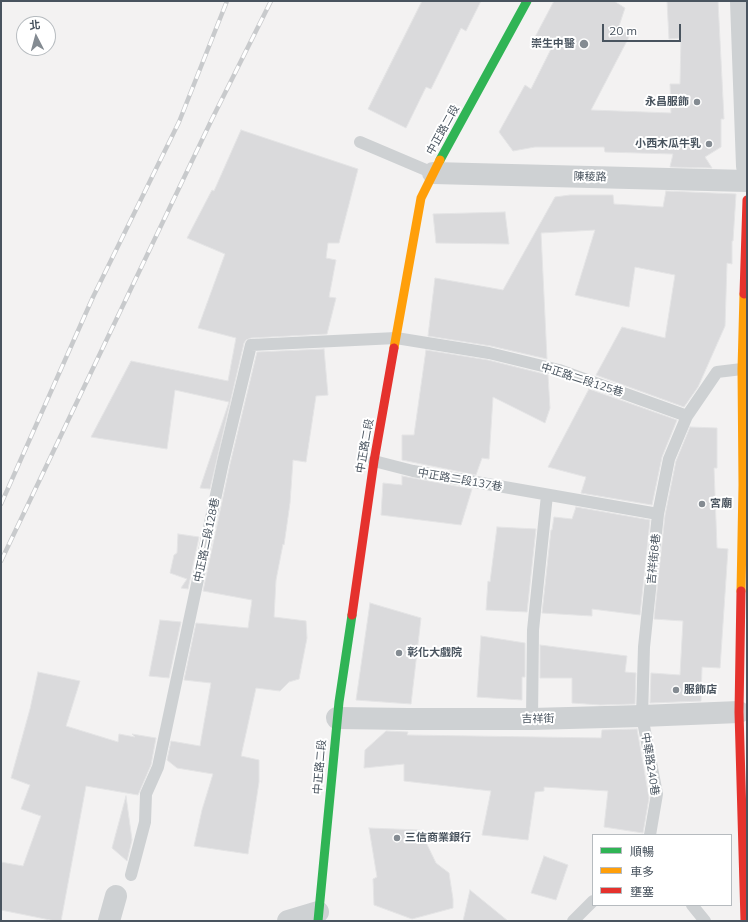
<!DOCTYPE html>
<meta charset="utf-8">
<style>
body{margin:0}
#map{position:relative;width:748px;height:922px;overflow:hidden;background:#f3f2f2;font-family:Mulish,"Noto Sans TC",sans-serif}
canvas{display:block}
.frame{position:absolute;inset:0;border:2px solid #49545f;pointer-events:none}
.legend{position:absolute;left:592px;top:834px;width:140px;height:72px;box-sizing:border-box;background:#fff;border:1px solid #b6bbbf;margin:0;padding:5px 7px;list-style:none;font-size:12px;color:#49545f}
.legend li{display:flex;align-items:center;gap:8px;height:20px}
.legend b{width:20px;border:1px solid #b6bbbf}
.north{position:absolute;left:16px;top:16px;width:40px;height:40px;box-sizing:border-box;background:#fff;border:1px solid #b6bbbf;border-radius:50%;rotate:354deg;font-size:11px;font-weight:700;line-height:16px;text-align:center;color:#49545f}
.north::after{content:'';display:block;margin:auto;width:14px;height:18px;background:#848b92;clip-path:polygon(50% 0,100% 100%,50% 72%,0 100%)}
.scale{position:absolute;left:602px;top:24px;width:79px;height:18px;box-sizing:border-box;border:2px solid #49545f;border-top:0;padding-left:5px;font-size:12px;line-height:14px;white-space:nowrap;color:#49545f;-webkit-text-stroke:3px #fff;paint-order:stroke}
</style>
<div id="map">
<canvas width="748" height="922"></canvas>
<div class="frame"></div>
<ul class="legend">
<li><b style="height:5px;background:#30b455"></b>順暢</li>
<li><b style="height:5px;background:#ff9f0a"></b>車多</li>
<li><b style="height:5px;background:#e5322d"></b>壅塞</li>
</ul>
<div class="north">北</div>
<div class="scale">20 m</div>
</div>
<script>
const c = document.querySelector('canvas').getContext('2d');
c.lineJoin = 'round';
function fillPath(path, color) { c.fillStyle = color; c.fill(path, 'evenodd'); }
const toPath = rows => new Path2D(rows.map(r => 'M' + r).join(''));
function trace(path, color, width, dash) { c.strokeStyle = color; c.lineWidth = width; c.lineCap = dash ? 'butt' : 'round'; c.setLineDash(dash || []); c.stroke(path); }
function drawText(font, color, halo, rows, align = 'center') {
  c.font = font + ' Mulish,"Noto Sans TC",sans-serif'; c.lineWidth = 4; c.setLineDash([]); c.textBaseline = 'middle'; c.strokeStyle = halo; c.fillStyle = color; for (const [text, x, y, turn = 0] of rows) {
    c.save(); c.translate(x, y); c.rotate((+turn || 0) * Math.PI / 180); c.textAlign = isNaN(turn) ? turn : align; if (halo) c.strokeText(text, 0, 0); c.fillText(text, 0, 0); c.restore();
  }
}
const building = toPath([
 [422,1,481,1,466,31,461,28,431,89,426,87,406,128,368,109,422,1],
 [554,1,614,1,625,8,618,29,630,35,591,110,671,113,670,84,680,84,681,38,669,39,667,1,718,1,724,119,721,119,721,147,705,157,712,168,670,167,673,154,605,152,604,147,535,147,513,151,499,132,525,85,531,89,551,49,534,39,554,1],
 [241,130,358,169,339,243,328,243,326,258,336,260,329,297,336,298,327,334,251,338,246,340,244,343,210,489,200,488,229,402,175,390,167,449,91,437,131,361,228,381,236,338,198,328,225,254,187,238,212,190,214,191,241,130],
 [666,191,736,194,733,241,732,241,732,264,727,263,725,326,698,387,684,407,596,375,622,327,665,338,675,275,635,267,629,307,575,295,595,230,541,233,547,359,491,346,428,336,435,278,503,290,555,197,570,195,613,195,614,204,663,207,666,191],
 [505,212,509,244,436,243,433,214,505,212],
 [324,349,328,395,316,396,306,462,293,460,290,503,284,545,283,544,276,580,274,617,306,621,307,638,299,679,289,682,280,691,256,688,241,756,259,760,259,782,248,854,194,846,202,810,213,774,177,768,167,760,171,741,200,746,211,683,184,680,196,623,248,628,252,600,203,591,230,464,257,352,324,349],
 [426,350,488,360,548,375,550,408,545,423,493,397,489,459,482,458,476,475,402,460,402,435,414,435,426,350],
 [589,389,677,420,662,457,652,505,581,493,586,477,548,467,589,389],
 [690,427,717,428,717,468,714,468,717,548,728,549,720,668,702,667,701,701,650,703,651,673,680,675,683,621,654,619,665,515,676,461,690,427],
 [402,476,472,489,461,525,381,515,383,483,402,485,402,476],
 [576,507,650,520,640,615,592,609,592,616,542,613,551,530,552,530,554,517,572,519,576,507],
 [497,527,536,529,527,612,486,610,488,581,490,582,497,527],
 [178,534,199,537,188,589,181,588,187,579,170,573,174,555,177,553,178,534],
 [370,603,421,618,411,704,356,700,370,603],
 [160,620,181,622,169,678,149,676,160,620],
 [481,636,525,643,525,677,522,677,522,700,477,697,481,636],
 [540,645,627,656,625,672,636,673,635,704,600,705,572,703,572,678,540,678,540,645],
 [38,672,80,681,66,726,118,742,119,734,135,737,132,734,156,738,151,765,138,795,86,786,61,921,55,921,1,910,1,862,23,866,41,816,21,809,30,785,11,778,30,709,38,672],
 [637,729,649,798,643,833,604,827,608,791,544,787,544,791,535,792,528,840,482,835,491,791,404,781,404,764,364,768,365,750,386,731,408,732,407,735,601,738,602,730,637,729],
 [126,796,132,840,127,861,112,848,126,796],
 [369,828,420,830,436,863,449,873,453,899,453,908,412,919,374,905,373,879,377,877,369,828],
 [544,856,568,865,556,900,531,893,544,856],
 [470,890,508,921,463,921,470,890]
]);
const lane = toPath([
 [360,142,433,173],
 [374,461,413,471,658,514,644,647,642,716,657,794,650,835],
 [658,514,669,459,687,416],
 [532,719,533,630,547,495],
 [131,875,145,822,146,794,158,767,223,462,251,345,396,338,489,353,559,370,687,416,717,372,742,369],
 [692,905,705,921],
 [573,921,593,901]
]);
const street = toPath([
 [741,1,747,166],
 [433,173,747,181],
 [337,718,408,719,532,719,642,716,739,712],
 [109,921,116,896],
 [288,921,318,912]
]);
const fast = toPath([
 [440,160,527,1],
 [318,921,339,702,352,615]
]);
const slow = toPath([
 [394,348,421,198,440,160],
 [741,591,743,485,742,369,744,294]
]);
const jam = toPath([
 [744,294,747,200],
 [741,591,739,712,745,921],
 [352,615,374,461,394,348]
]);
const rail = toPath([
 [1,504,93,297,179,122,227,1],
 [1,561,212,119,271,1]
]);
const markers = [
 [584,44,5,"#848b92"],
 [697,102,4,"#848b92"],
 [709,144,4,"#848b92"],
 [702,504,4,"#848b92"],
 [399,653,4,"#848b92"],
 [676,690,4,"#848b92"],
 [397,838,4,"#848b92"]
];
const poiNames = [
 ["崇生中醫",575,44,"right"],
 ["永昌服飾",689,102,"right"],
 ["小西木瓜牛乳",701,144,"right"],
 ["宮廟",710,504],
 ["彰化大戲院",407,653],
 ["服飾店",684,690],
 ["三信商業銀行",405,838]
];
const streetNames = [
 ["中正路二段",443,130,-61],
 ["陳稜路",590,177,1],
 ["中正路二段125巷",582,380,18],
 ["中正路二段",365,446,-80],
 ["中正路二段137巷",460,480,10],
 ["中正路二段128巷",207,540,-78],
 ["吉祥街8巷",654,559,-84],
 ["吉祥街",538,719,-1],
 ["中華路240巷",650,764,81],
 ["中正路二段",320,767,-85]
];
fillPath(building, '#dadadc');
trace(building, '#e4e4e5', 1);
trace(lane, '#ced1d3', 12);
trace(street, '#ced1d3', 22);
trace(fast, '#30b455', 9);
trace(slow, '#ff9f0a', 9);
trace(jam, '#e5322d', 9);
trace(rail, '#c8cacc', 4.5);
trace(rail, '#fff', 3, [9]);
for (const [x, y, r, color] of markers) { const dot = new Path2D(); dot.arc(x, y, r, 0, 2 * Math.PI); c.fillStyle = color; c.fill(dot); trace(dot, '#fff', 1.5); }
drawText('bold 11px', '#49545f', '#fff', poiNames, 'left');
drawText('11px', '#49545f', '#fff', streetNames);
</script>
